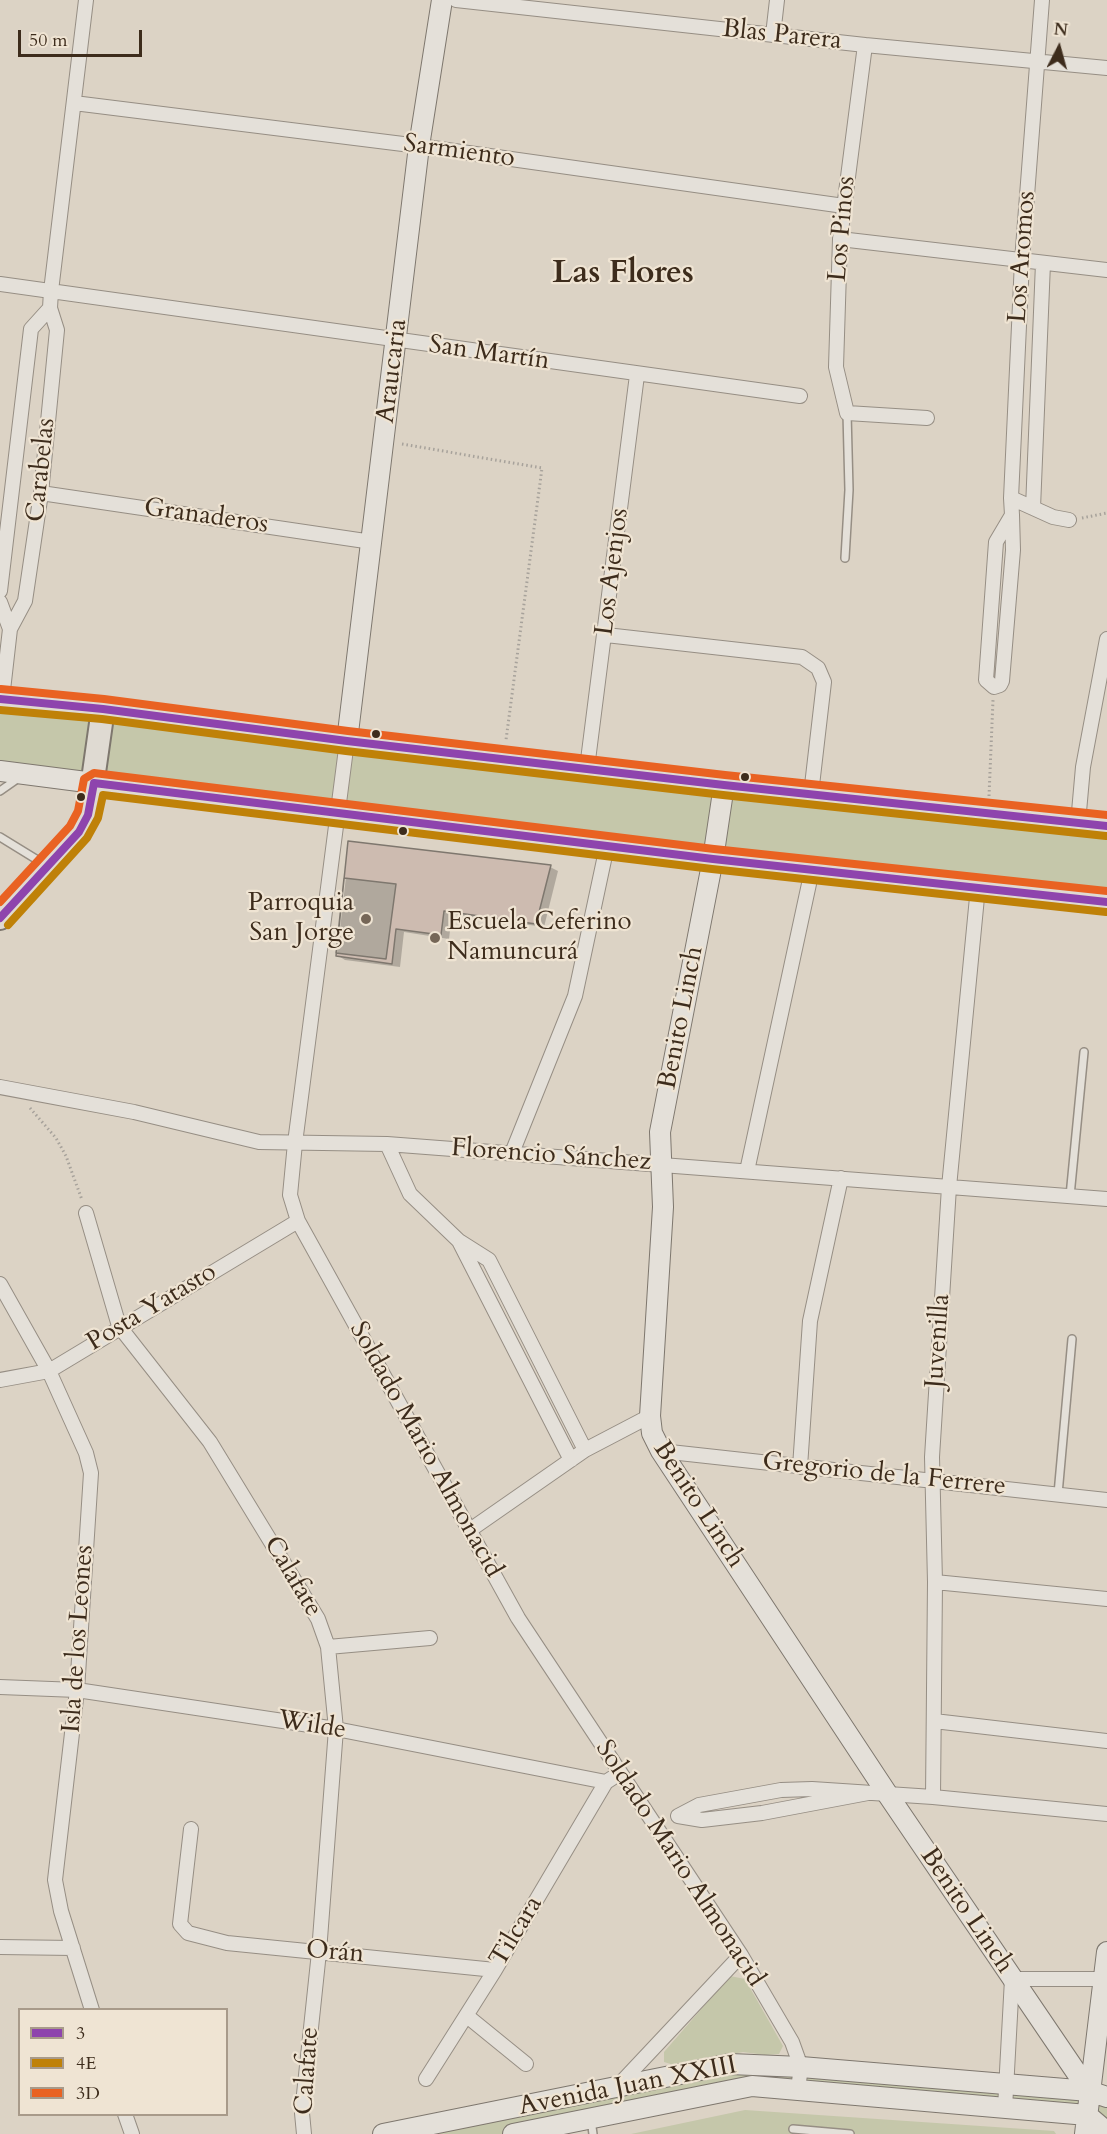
<!DOCTYPE html>
<meta charset="utf-8">
<style>
body{margin:0}
#map{position:relative;width:1107px;height:2134px;overflow:hidden;background:#dcd3c5;font-family:Cardo,serif}
canvas{display:block}
.legend{position:absolute;left:18px;top:2008px;width:210px;height:108px;box-sizing:border-box;background:#efe4d3;border:2px solid #a89a8a;margin:0;padding:8px 10px;list-style:none;font-size:18px;color:#3d2c1c}
.legend li{display:flex;align-items:center;gap:12px;height:30px}
.legend b{width:30px;border:2px solid #a89a8a}
.north{position:absolute;left:1029px;top:18px;width:60px;height:60px;-webkit-text-stroke:4px #efe4d3;paint-order:stroke;rotate:6deg;font-size:16px;font-weight:700;line-height:24px;text-align:center;color:#3d2c1c}
.north::after{content:'';display:block;margin:auto;width:21px;height:27px;background:#3d2c1c;clip-path:polygon(50% 0,100% 100%,50% 72%,0 100%)}
.scale{position:absolute;left:18px;top:30px;width:124px;height:27px;box-sizing:border-box;border:3px solid #3d2c1c;border-top:0;padding-left:8px;font-size:18px;line-height:21px;white-space:nowrap;color:#3d2c1c;-webkit-text-stroke:4px #efe4d3;paint-order:stroke}
</style>
<div id="map">
<canvas width="1107" height="2134"></canvas>
<ul class="legend">
<li><b style="height:8px;background:#8e44ad"></b>3</li>
<li><b style="height:8px;background:#bf8108"></b>4E</li>
<li><b style="height:8px;background:#e96222"></b>3D</li>
</ul>
<div class="north">N</div>
<div class="scale">50 m</div>
</div>
<script>
const c = document.querySelector('canvas').getContext('2d');
c.lineJoin = 'round';
function fillPath(path, color) { c.fillStyle = color; c.fill(path, 'evenodd'); }
const toPath = rows => new Path2D(rows.map(r => 'M' + r).join(''));
function trace(path, color, width, dash) { c.strokeStyle = color; c.lineWidth = width; c.lineCap = dash ? 'butt' : 'round'; c.setLineDash(dash || []); c.stroke(path); }
function drawText(font, color, halo, rows, align = 'center') {
  c.font = font + ' Cardo,serif'; c.lineWidth = 4.5; c.setLineDash([]); c.textBaseline = 'middle'; c.strokeStyle = halo; c.fillStyle = color; for (const [text, x, y, turn = 0] of rows) {
    c.save(); c.translate(x, y); c.rotate((+turn || 0) * Math.PI / 180); c.textAlign = isNaN(turn) ? turn : align; if (halo) c.strokeText(text, 0, 0); c.fillText(text, 0, 0); c.restore();
  }
}
const green = toPath([
 [0,699,1107,826,1107,902,0,771],
 [730,1976,745,1979,783,2046,779,2054,765,2055,743,2052,674,2065,664,2062,664,2052],
 [730,2064,1107,2097,1107,2132,1087,2115,752,2086,513,2134,383,2134],
 [745,2110,1054,2131,1056,2134,631,2134]
]);
const shadow = toPath([
 [350,842,550,867,558,871,544,927,452,914,449,939,404,932,400,967,345,960,337,955]
]);
const building = toPath([
 [348,841,551,865,536,924,444,911,441,935,396,929,392,964,336,956,348,841],
 [344,878,396,884,386,959,336,953,344,878]
]);
const path = toPath([
 [402,444,542,468,506,740],
 [1082,518,1107,513],
 [989,796,993,700],
 [30,1108,56,1138,66,1156,82,1200]
]);
const lane = toPath([
 [845,558,849,490,847,413],
 [0,791,20,777],
 [0,837,44,864],
 [1070,1196,1084,1052],
 [1058,1494,1072,1339],
 [591,2120,593,2134],
 [793,2129,850,2134]
]);
const street = toPath([
 [456,0,865,45,1107,68],
 [773,35,777,0],
 [865,45,840,239,836,367,847,413,927,418],
 [74,103,419,146,844,206],
 [840,239,1107,270],
 [0,284,800,396],
 [41,493,372,542],
 [1011,498,1053,517,1069,520],
 [1033,508,1043,263],
 [1012,515,996,542,986,680,994,687,1000,685,1002,681,1013,550,1012,515,1011,498,1022,261,1042,0],
 [0,591,31,329,50,308],
 [0,602,10,629],
 [606,635,802,657,818,668,824,682,811,794],
 [2,699,10,629,25,601,41,493,57,330,50,308,51,291,86,0],
 [347,741,295,1143,290,1195,298,1221,518,1618,741,1955,792,2042,801,2067,798,2089],
 [587,768,637,375],
 [1078,823,1083,767,1107,639],
 [0,1087,134,1112,259,1142,387,1144,1107,1199],
 [387,1144,410,1194,459,1241,489,1260,585,1450],
 [512,1153,575,996,607,846],
 [747,1171,812,870],
 [86,1213,119,1326,210,1442,318,1619,328,1647,336,1729,319,1952,302,2113,304,2134],
 [459,1241,571,1460],
 [0,1284,49,1371,86,1453,91,1473,77,1690,55,1880,61,1911,92,2010],
 [0,1380,49,1371,298,1221],
 [661,1451,1107,1500],
 [800,1467,810,1321,841,1178],
 [470,1530,585,1450,650,1416],
 [935,1582,1107,1599],
 [328,1647,430,1638],
 [0,1687,77,1690,336,1729,606,1782,620,1773],
 [934,1721,1107,1741],
 [868,1793,762,1813,702,1820,678,1816,699,1805,781,1790,812,1789,933,1797,1107,1814],
 [933,1797,935,1582,932,1457,949,1187,978,887],
 [191,1829,180,1924,188,1933,227,1943,495,1970],
 [0,1947,73,1948],
 [467,2016,526,2064],
 [426,2079,495,1970,606,1782],
 [617,2087,741,1955],
 [1005,2108,1012,1979,1107,1979],
 [125,2114,132,2134]
]);
const secondary = toPath([
 [347,741,419,146,442,0],
 [0,771,94,783],
 [724,785,713,859,660,1132,663,1207,650,1416,652,1433,661,1451,888,1795,1089,2091],
 [1087,2115,1107,2132],
 [383,2134,730,2064,801,2067,1089,2091,1107,2097],
 [513,2134,752,2086,1087,2115],
 [1085,2134,1107,1952]
]);
const primary = toPath([
 [0,699,103,709,347,741,724,785,1107,826],
 [94,783,713,859,1107,902],
 [0,918,79,832,88,815,103,709]
]);
const bus1 = toPath([
 [0,699,103,709,347,741,724,785,1107,826],
 [0,918,79,832,88,815,94,783,713,859,1107,902]
]);
const bus2 = toPath([
 [0,710,102,719,346,751,723,795,1106,836],
 [8,925,87,838,98,818,103,795,712,869,1106,912]
]);
const bus3 = toPath([
 [1,689,104,699,348,731,725,775,1107,815],
 [0,902,70,826,78,811,84,779,94,773,714,849,1107,891]
]);
const markers = [
 [376,734,5,"#3d2c1c"],
 [745,777,5,"#3d2c1c"],
 [81,797,5,"#3d2c1c"],
 [403,831,5,"#3d2c1c"],
 [366,919,6,"#756657"],
 [435,938,6,"#756657"]
];
const streetNames = [
 ["Blas Parera",782,36,6],
 ["Sarmiento",459,152,8],
 ["Los Pinos",843,229,-85],
 ["Los Aromos",1023,257,-86],
 ["San Martín",489,354,8],
 ["Araucaria",393,371,-83],
 ["Carabelas",42,470,-84],
 ["Granaderos",206,517,8],
 ["Los Ajenjos",613,572,-83],
 ["Benito Linch",682,1018,-79],
 ["Florencio Sánchez",551,1156,4],
 ["Posta Yatasto",152,1308,-31],
 ["Juvenilla",939,1341,-86],
 ["Soldado Mario Almonacid",425,1450,61],
 ["Gregorio de la Ferrere",884,1475,6],
 ["Benito Linch",698,1505,57],
 ["Calafate",292,1577,59],
 ["Isla de los Leones",79,1639,-86],
 ["Wilde",312,1726,9],
 ["Soldado Mario Almonacid",679,1864,57],
 ["Benito Linch",966,1911,56],
 ["Tilcara",517,1932,-59],
 ["Orán",335,1953,5],
 ["Calafate",308,2071,-86],
 ["Avenida Juan XXIII",628,2087,-11]
];
const poiNames = [
 ["Parroquia",354,904],
 ["San Jorge",354,934],
 ["Escuela Ceferino",447,923,"left"],
 ["Namuncurá",447,953,"left"]
];
const districtNames = [
 ["Las Flores",623,275]
];
fillPath(green, '#c5c7aa');
fillPath(shadow, '#0003');
fillPath(building, '#cdbbb0');
trace(building, '#7e776e', 1.5);
trace(lane, '#968e84', 10);
trace(street, '#968e84', 16);
trace(secondary, '#7e776e', 22);
trace(primary, '#7e776e', 26);
trace(path, '#a7a29b', 3, [1.5, 3]);
trace(lane, '#e4e0d9', 7);
trace(street, '#e4e0d9', 14);
trace(secondary, '#e4e0d9', 20);
trace(primary, '#dfdad2', 22);
trace(bus1, '#8e44ad', 8);
trace(bus2, '#bf8108', 8);
trace(bus3, '#e96222', 8);
for (const [x, y, r, color] of markers) { const dot = new Path2D(); dot.arc(x, y, r, 0, 2 * Math.PI); c.fillStyle = color; c.fill(dot); trace(dot, '#efe4d3', 2); }
drawText('26px', '#3d2c1c', '#efe4d3', streetNames);
drawText('26px', '#3d2c1c', '#efe4d3', poiNames, 'right');
drawText('bold 32px', '#3d2c1c', '#efe4d3', districtNames);
</script>
